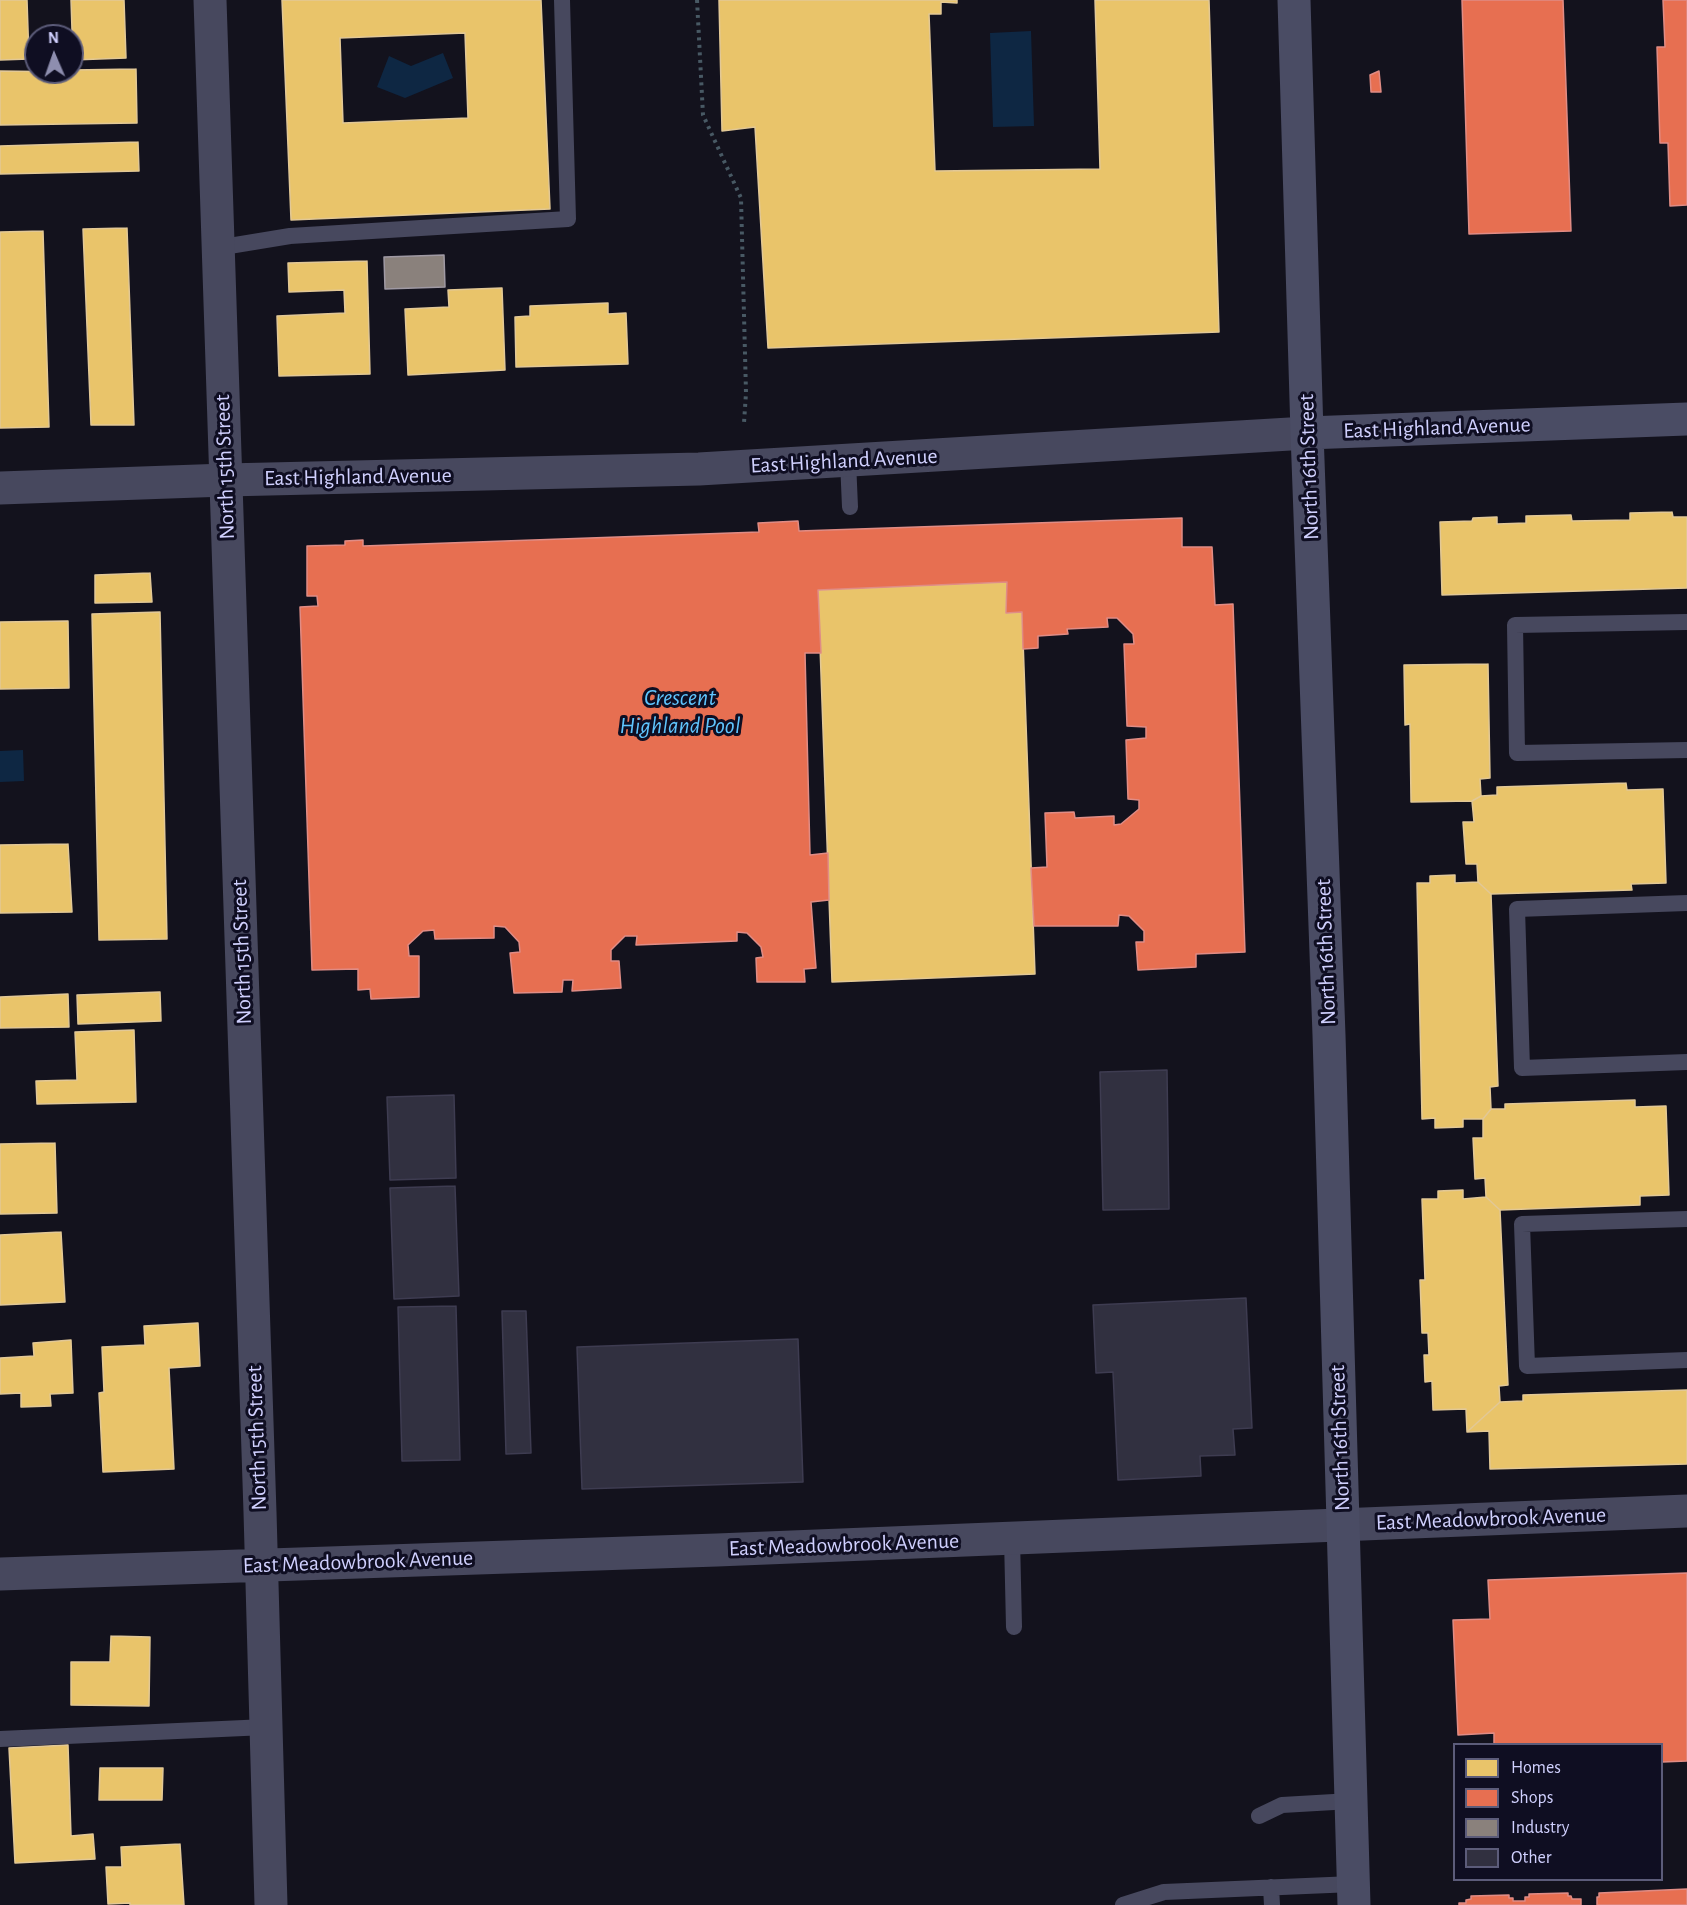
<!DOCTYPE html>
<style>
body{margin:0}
#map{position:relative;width:1687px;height:1905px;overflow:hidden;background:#13121d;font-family:"Alegreya Sans",sans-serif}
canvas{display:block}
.legend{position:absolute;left:1453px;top:1743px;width:210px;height:138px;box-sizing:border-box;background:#0f0e22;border:2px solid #5c5c7a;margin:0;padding:8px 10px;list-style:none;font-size:18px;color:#d0d0fe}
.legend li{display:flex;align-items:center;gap:12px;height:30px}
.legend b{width:30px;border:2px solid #5c5c7a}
.north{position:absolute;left:24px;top:24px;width:60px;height:60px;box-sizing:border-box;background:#0f0e22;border:2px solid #5c5c7a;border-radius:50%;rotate:358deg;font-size:16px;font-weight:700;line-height:24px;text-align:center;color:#d0d0fe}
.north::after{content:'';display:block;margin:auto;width:21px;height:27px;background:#8e8eaf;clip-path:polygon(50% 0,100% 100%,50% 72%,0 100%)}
</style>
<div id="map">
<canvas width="1687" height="1905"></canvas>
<ul class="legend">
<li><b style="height:16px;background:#e9c46a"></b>Homes</li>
<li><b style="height:16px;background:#e76f51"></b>Shops</li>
<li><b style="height:16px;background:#8a817c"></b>Industry</li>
<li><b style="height:16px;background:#313040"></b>Other</li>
</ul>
<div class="north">N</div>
</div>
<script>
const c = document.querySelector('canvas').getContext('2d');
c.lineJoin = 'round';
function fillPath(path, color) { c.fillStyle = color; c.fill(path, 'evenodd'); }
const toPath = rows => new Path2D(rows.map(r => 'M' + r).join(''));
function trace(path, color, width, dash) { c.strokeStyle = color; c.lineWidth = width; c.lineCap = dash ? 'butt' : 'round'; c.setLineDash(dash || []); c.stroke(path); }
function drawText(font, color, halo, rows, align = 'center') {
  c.font = font + ' "Alegreya Sans",sans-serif'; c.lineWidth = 6; c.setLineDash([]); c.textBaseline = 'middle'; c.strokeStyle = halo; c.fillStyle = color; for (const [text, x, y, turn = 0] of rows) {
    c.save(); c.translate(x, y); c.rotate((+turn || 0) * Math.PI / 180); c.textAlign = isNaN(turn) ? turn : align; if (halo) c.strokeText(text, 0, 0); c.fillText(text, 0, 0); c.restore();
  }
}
const water = toPath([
 [1031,31,1034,126,993,127,990,33],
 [443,53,453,78,405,98,377,87,389,56,411,66],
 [23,750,24,781,0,782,0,751]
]);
const homes = toPath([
 [0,0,27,0,29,59,0,60,0,0],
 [71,0,124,0,126,58,73,60,71,0],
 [282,0,541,0,550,209,291,220,282,0],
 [465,33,468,118,343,123,340,38,465,33],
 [719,0,957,0,957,3,941,2,941,14,929,14,935,171,1100,169,1095,0,1209,0,1219,332,768,348,755,127,722,131,719,0],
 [136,69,137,123,0,125,0,71,72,72,72,70,136,69],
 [138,142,139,171,0,174,0,146,138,142],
 [127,228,134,425,91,425,83,229,127,228],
 [43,231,49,427,0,428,0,232,43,231],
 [367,261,370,374,279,376,277,316,345,313,344,290,289,292,288,263,367,261],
 [502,288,505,370,408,375,405,309,449,307,448,290,502,288],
 [608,303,608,314,626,313,628,364,516,367,515,317,530,316,530,306,608,303],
 [1672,512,1673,517,1687,517,1687,588,1442,595,1440,522,1472,521,1473,518,1497,517,1497,524,1526,523,1526,516,1571,515,1572,521,1630,520,1630,513,1672,512],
 [150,573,152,602,95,603,95,575,150,573],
 [1007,582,1006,613,1022,612,1035,974,832,982,818,590,1007,582],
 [160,612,167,939,99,940,92,614,160,612],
 [68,621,69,688,0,689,0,622,68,621],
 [1488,664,1490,778,1480,779,1481,796,1472,801,1411,802,1410,724,1405,725,1404,665,1488,664],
 [1626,783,1627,790,1663,789,1666,883,1631,884,1632,890,1491,894,1478,882,1477,864,1466,864,1463,822,1474,822,1472,801,1481,796,1497,795,1497,787,1626,783],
 [68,844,72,912,0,913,0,845,68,844],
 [1455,875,1455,883,1478,882,1491,894,1498,1086,1490,1087,1491,1109,1483,1119,1463,1119,1463,1127,1435,1128,1435,1118,1422,1119,1417,883,1430,883,1430,876,1455,875],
 [160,992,161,1021,78,1024,77,995,160,992],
 [68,994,69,1027,0,1028,0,997,68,994],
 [134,1030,136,1102,37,1104,36,1081,77,1080,75,1032,134,1030],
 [1635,1100,1635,1107,1666,1106,1669,1195,1640,1196,1640,1205,1500,1210,1486,1197,1485,1178,1475,1179,1473,1138,1483,1138,1483,1119,1491,1109,1505,1109,1505,1104,1635,1100],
 [55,1143,57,1213,0,1214,0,1144,55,1143],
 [1463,1190,1463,1199,1486,1197,1500,1210,1508,1385,1499,1386,1500,1402,1467,1432,1466,1409,1433,1410,1432,1381,1425,1382,1424,1355,1429,1355,1428,1333,1422,1333,1420,1280,1425,1280,1422,1199,1438,1199,1438,1191,1463,1190],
 [61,1232,65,1302,0,1305,0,1235,61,1232],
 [198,1323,200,1366,169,1368,174,1469,103,1472,99,1393,104,1392,102,1347,145,1345,144,1326,198,1323],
 [71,1340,73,1393,50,1394,51,1406,21,1407,21,1393,0,1394,0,1358,34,1356,33,1343,71,1340],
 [1687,1390,1687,1464,1490,1469,1489,1431,1467,1432,1500,1402,1523,1401,1523,1395,1687,1390],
 [111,1636,150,1637,149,1706,71,1705,71,1662,110,1662,111,1636],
 [68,1745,71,1836,93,1834,95,1859,15,1863,9,1748,68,1745],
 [100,1768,163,1768,162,1800,99,1800,100,1768],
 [180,1844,184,1905,130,1905,130,1903,108,1904,106,1867,122,1867,121,1847,180,1844]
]);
const shops = toPath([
 [1462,0,1563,0,1571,231,1469,234,1462,0],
 [1663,0,1687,0,1687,205,1670,206,1668,143,1660,143,1657,47,1665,47,1663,0],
 [1379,71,1381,92,1371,92,1370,75,1379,71],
 [1182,518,1182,547,1212,547,1215,605,1233,604,1245,952,1196,954,1196,967,1138,970,1136,942,1144,942,1144,931,1129,916,1119,915,1118,926,1034,926,1031,868,1047,867,1045,813,1074,812,1075,818,1114,816,1114,825,1121,824,1139,809,1139,800,1128,799,1126,740,1146,738,1146,727,1127,726,1124,644,1134,644,1133,634,1117,618,1107,618,1108,627,1067,629,1068,634,1038,636,1038,648,1023,649,1022,612,1006,613,1007,582,818,590,821,653,805,653,810,855,828,853,829,900,811,902,816,968,804,969,805,982,757,982,756,958,763,957,761,947,747,933,737,932,737,941,636,945,637,936,625,936,611,950,611,961,619,961,621,988,572,991,573,980,563,980,562,992,514,993,510,953,520,952,519,942,505,927,494,926,494,938,435,939,434,930,423,931,408,945,409,956,419,956,419,997,371,999,370,989,358,990,358,969,312,970,300,607,318,606,317,596,307,596,307,546,345,545,345,541,363,540,363,546,759,532,758,523,798,521,799,531,1182,518],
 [1687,1573,1687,1761,1662,1762,1662,1744,1494,1744,1494,1733,1458,1735,1453,1620,1490,1619,1488,1580,1687,1573],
 [1687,1889,1687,1905,1597,1905,1597,1897,1599,1897,1599,1893,1687,1889],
 [1568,1893,1568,1896,1571,1896,1572,1899,1581,1899,1581,1905,1459,1905,1459,1903,1466,1903,1466,1900,1471,1899,1471,1896,1509,1895,1509,1898,1513,1898,1513,1901,1525,1901,1525,1897,1529,1897,1529,1894,1568,1893]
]);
const industry = toPath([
 [444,255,445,287,385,289,384,257,444,255]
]);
const building = toPath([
 [1167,1070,1169,1209,1103,1210,1100,1072,1167,1070],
 [454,1095,456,1178,390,1180,387,1097,454,1095],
 [455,1186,459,1296,394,1299,390,1188,455,1186],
 [1246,1298,1252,1428,1233,1429,1235,1455,1200,1456,1201,1476,1118,1480,1113,1372,1096,1373,1093,1305,1246,1298],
 [456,1306,460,1460,402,1461,398,1307,456,1306],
 [502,1311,526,1311,531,1453,506,1454,502,1311],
 [798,1339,803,1482,582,1489,577,1347,798,1339]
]);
const path = toPath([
 [697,0,703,115,741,198,746,393,744,423]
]);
const service = toPath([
 [217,248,290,236,568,219,562,0],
 [848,461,850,507],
 [1687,622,1515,625,1517,753,1687,750],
 [1687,903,1517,909,1522,1068,1687,1062],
 [1687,1219,1522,1224,1527,1366,1687,1360],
 [1012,1538,1014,1627],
 [0,1739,266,1727],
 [1259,1816,1282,1805,1351,1801],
 [1271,1887,1272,1905],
 [1123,1905,1164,1892,1353,1884]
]);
const minor = toPath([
 [210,0,260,1512,271,1905],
 [0,1574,717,1550,1687,1511]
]);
const tertiary = toPath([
 [0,488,226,480,699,469,1307,433]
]);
const secondary = toPath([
 [1294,0,1307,433,1329,1035,1354,1905],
 [1307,433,1687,419]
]);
const streetNames = [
 ["East Highland Avenue",1437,428,-2],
 ["East Highland Avenue",844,461,-3],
 ["North 15th Street",225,467,-92],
 ["North 16th Street",1309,467,-92],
 ["East Highland Avenue",358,477,-1],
 ["North 15th Street",242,952,-92],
 ["North 16th Street",1326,952,-92],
 ["North 15th Street",257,1438,-92],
 ["North 16th Street",1340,1438,-92],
 ["East Meadowbrook Avenue",1491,1519,-2],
 ["East Meadowbrook Avenue",844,1545,-2],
 ["East Meadowbrook Avenue",358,1562,-2]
];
const waterNames = [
 ["Crescent",680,698],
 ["Highland Pool",680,726]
];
fillPath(water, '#0e2743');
fillPath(homes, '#e9c46a');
trace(homes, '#e2c896', 1.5);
fillPath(shops, '#e76f51');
trace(shops, '#e08c85', 1.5);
fillPath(industry, '#8a817c');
trace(industry, '#9f99a3', 1.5);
fillPath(building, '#313040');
trace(building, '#3e3c51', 1.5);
trace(path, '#485964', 4, [3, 4.5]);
trace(service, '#47485e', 16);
trace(minor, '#47485e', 33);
trace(tertiary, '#47485e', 33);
trace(secondary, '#4a4c64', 33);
drawText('22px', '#d0d0fe', '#0f0e22', streetNames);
drawText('italic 24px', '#5fc4fd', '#0f0e22', waterNames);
</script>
